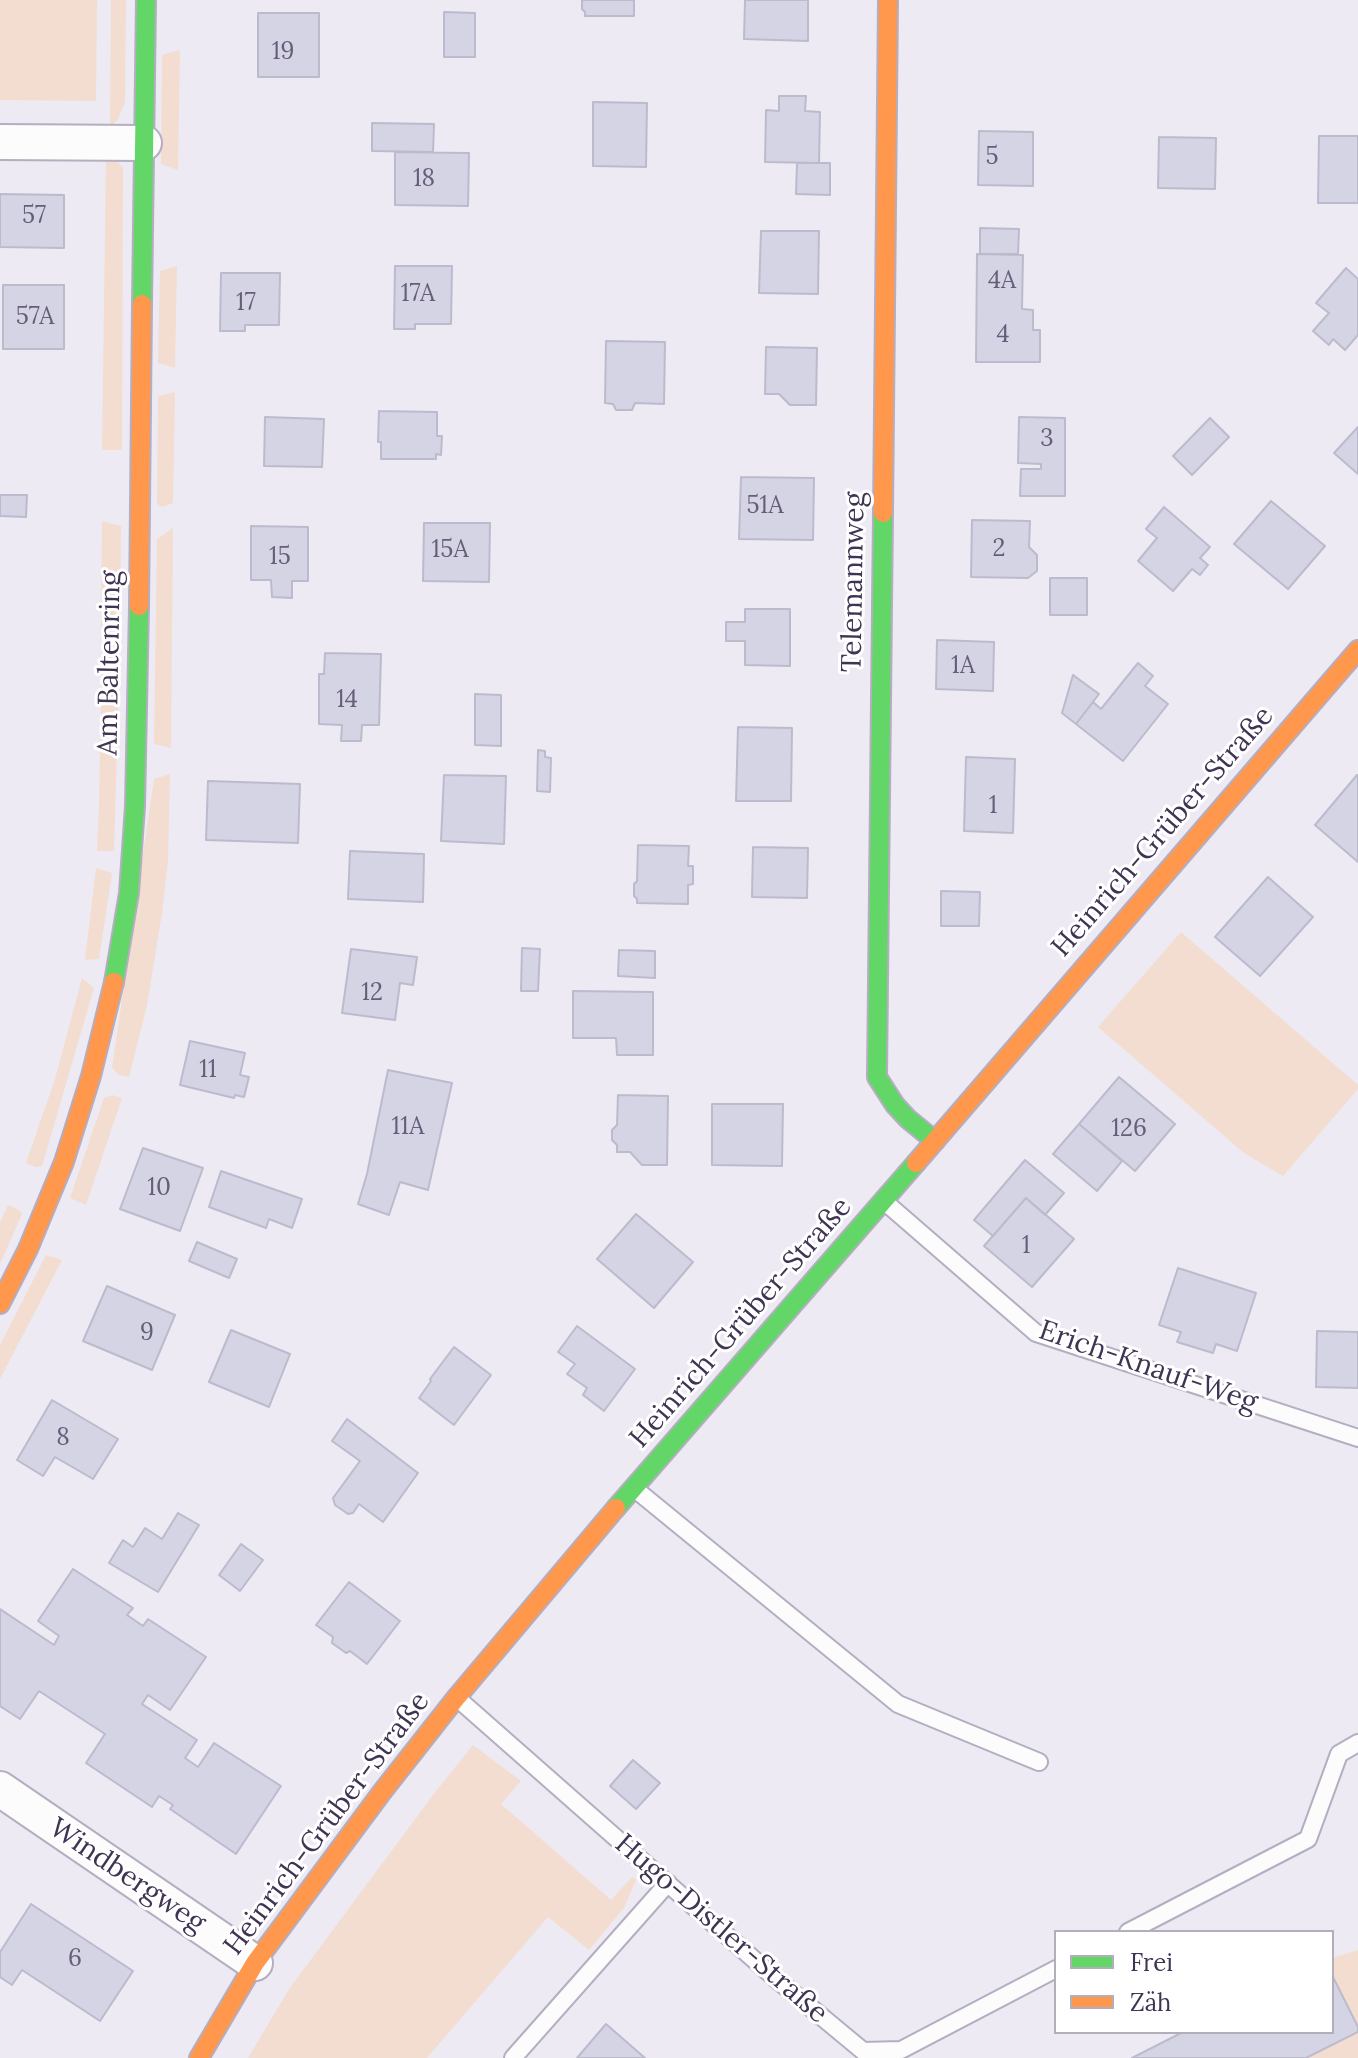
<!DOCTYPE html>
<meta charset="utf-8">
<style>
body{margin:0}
#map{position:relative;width:1358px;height:2058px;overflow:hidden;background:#edeaf4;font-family:Lora,serif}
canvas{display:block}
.legend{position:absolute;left:1054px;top:1930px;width:280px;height:104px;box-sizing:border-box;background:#fff;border:2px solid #b2aeba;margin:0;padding:10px 14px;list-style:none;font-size:24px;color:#3f3453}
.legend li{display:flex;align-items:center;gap:16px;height:40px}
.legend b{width:40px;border:2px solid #b2aeba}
</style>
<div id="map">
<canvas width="1358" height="2058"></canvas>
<ul class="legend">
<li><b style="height:10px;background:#63d668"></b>Frei</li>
<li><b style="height:10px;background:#ff974d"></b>Zäh</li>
</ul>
</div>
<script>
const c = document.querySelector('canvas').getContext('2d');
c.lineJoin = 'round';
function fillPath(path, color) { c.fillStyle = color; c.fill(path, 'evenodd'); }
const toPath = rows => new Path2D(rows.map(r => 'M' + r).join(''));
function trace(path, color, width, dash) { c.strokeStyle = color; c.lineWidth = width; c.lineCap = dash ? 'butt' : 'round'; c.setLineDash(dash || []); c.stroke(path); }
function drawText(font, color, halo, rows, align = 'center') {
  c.font = font + ' Lora,serif'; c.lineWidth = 6; c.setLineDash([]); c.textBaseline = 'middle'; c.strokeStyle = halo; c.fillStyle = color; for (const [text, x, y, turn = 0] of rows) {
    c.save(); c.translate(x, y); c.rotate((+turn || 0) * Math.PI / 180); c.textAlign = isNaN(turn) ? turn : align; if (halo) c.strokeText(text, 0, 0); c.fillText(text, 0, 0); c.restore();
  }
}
const green = toPath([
 [0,0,97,0,96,101,0,100],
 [111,0,126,0,125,102,118,119,110,128],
 [180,50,178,170,161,164,162,55],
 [106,154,113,156,123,168,122,450,102,450],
 [177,266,175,368,158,363,160,271],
 [175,392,173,503,162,507,157,504,158,396],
 [102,521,121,526,120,631,101,631],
 [173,528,171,748,154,744,157,539],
 [102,645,120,645,114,851,97,851,99,806],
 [170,774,168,861,162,913,147,1005,129,1077,119,1075,112,1068,154,779],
 [96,868,112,873,99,959,85,960],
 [1181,932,1358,1085,1358,1089,1283,1176,1244,1153,1098,1027],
 [82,978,94,988,42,1166,36,1167,26,1163,55,1079],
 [112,1095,122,1098,86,1205,70,1198,104,1098],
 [8,1205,19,1210,22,1214,0,1264,0,1222],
 [46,1255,62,1260,0,1379,0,1345],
 [473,1745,521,1781,501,1804,611,1900,632,1877,636,1880,624,1908,589,1950,548,1917,427,2058,248,2058,289,1989,436,1791],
 [1358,1950,1358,2027,1332,1975,1332,1958],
 [1358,2032,1358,2058,1306,2058]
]);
const building = toPath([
 [582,0,634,0,634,16,585,16,585,12,582,9,582,0],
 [745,0,808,0,808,41,744,39,745,0],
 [444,12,475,13,475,57,444,57,444,12],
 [258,13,319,13,319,77,258,77,258,13],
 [779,96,806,96,805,111,820,112,819,163,765,162,766,110,779,111,779,96],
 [593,102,647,103,646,167,593,166,593,102],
 [372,123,434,124,433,152,372,151,372,123],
 [979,131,1033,132,1033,186,978,185,979,131],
 [1319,136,1358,136,1358,203,1318,203,1319,136],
 [1159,137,1216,138,1215,189,1158,188,1159,137],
 [395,152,469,153,468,206,395,205,395,152],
 [797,163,830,163,830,195,796,194,797,163],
 [0,194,64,195,64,248,0,247,0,194],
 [980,228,1019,229,1018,254,980,254,980,228],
 [761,231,819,231,818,294,759,293,761,231],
 [977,254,1023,255,1022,309,1033,310,1033,330,1040,330,1040,362,976,362,977,254],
 [395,266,452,266,451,324,415,324,415,329,394,329,395,266],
 [1346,268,1358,279,1358,335,1345,350,1333,339,1329,345,1313,331,1329,313,1316,303,1346,268],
 [221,273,280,273,279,325,245,325,245,331,220,331,221,273],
 [3,285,64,285,64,349,3,349,3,285],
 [606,341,665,342,664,404,635,403,632,410,616,410,613,404,605,403,606,341],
 [766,347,817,348,816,405,790,405,779,394,765,394,766,347],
 [379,411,437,412,437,436,442,436,441,455,436,454,436,459,381,459,381,442,378,442,379,411],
 [265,417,324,419,322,467,264,466,265,417],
 [1019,417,1065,418,1065,496,1020,496,1021,469,1041,469,1041,464,1018,463,1019,417],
 [1210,418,1229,437,1192,475,1173,456,1210,418],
 [1358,427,1358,474,1334,453,1358,427],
 [741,477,814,478,813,540,739,539,741,477],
 [0,495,27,495,26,517,0,516,0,495],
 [1271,501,1325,546,1288,589,1234,544,1271,501],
 [1164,507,1210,547,1200,558,1208,565,1200,575,1192,569,1173,591,1138,561,1157,538,1146,529,1164,507],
 [972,520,1030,521,1029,547,1037,555,1037,571,1028,578,971,577,972,520],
 [424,523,490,523,489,582,423,581,424,523],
 [251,526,308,527,308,581,292,581,292,598,272,597,271,580,251,580,251,526],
 [1050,578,1087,578,1087,615,1050,615,1050,578],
 [745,609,790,609,790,666,745,665,745,641,726,641,726,622,745,622,745,609],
 [937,640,994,642,993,691,936,689,937,640],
 [325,653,381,654,379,725,362,725,361,741,341,741,342,725,319,724,319,674,324,674,325,653],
 [1138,663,1153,676,1145,686,1168,704,1123,761,1076,724,1093,702,1101,709,1138,663],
 [1073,675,1099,694,1076,724,1062,713,1073,675],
 [475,694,501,695,501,746,475,745,475,694],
 [738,727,792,728,791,801,736,801,738,727],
 [538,750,545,751,545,757,551,758,550,792,537,791,538,750],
 [966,757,1015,759,1013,833,964,831,966,757],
 [444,775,506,776,504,844,441,841,444,775],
 [1357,775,1358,776,1358,862,1315,825,1357,775],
 [208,781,300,784,298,843,206,840,208,781],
 [638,845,689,846,688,866,693,866,693,884,688,885,688,904,637,903,637,899,634,896,634,884,637,881,638,845],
 [753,847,808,848,807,898,752,897,753,847],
 [350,851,424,854,423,902,348,899,350,851],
 [1268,877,1313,917,1260,976,1215,937,1268,877],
 [941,891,980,892,979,926,941,926,941,891],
 [522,948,540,949,538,991,521,991,522,948],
 [351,949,417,957,413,985,400,983,395,1020,342,1013,351,949],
 [619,950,655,951,655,978,618,976,619,950],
 [573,991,653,992,653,1055,617,1055,616,1038,573,1038,573,991],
 [190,1041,245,1053,240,1075,249,1077,244,1097,235,1095,234,1098,180,1085,190,1041],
 [388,1070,452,1083,428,1190,400,1182,389,1215,358,1204,367,1174,388,1070],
 [1119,1077,1175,1124,1135,1171,1079,1124,1119,1077],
 [618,1095,668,1096,667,1165,642,1165,630,1152,617,1152,617,1145,612,1140,612,1130,617,1125,618,1095],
 [712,1104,783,1104,782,1166,712,1165,712,1104],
 [1079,1124,1122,1161,1097,1191,1053,1154,1079,1124],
 [143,1148,203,1168,180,1231,120,1209,143,1148],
 [1025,1160,1064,1193,1045,1215,1026,1198,993,1236,974,1220,1025,1160],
 [221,1171,302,1199,292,1228,269,1219,266,1228,209,1207,221,1171],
 [1026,1198,1074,1239,1032,1287,984,1246,1026,1198],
 [636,1214,693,1262,654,1308,597,1259,636,1214],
 [197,1242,237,1259,229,1278,189,1261,197,1242],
 [1178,1268,1256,1293,1237,1351,1216,1344,1213,1353,1177,1342,1181,1332,1159,1325,1178,1268],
 [107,1286,175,1315,152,1370,83,1341,107,1286],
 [577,1326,635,1369,604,1411,583,1395,587,1388,567,1374,575,1364,558,1352,577,1326],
 [231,1330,290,1354,269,1407,209,1382,231,1330],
 [1317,1331,1358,1332,1358,1388,1316,1387,1317,1331],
 [454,1347,491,1375,454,1425,419,1398,431,1381,430,1379,454,1347],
 [52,1400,118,1439,93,1479,55,1457,43,1476,17,1460,52,1400],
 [347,1419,418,1473,383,1522,359,1504,353,1513,348,1514,335,1505,333,1498,360,1461,332,1441,347,1419],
 [178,1513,199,1525,158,1592,109,1563,123,1540,133,1547,145,1528,162,1539,178,1513],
 [241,1544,263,1560,240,1591,219,1575,241,1544],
 [73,1569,133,1608,127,1615,143,1626,148,1619,206,1657,170,1710,148,1695,142,1704,197,1740,185,1758,198,1767,214,1743,281,1786,236,1854,170,1809,173,1805,159,1796,152,1807,86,1763,105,1734,39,1691,20,1719,0,1706,0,1609,54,1645,59,1636,38,1621,73,1569],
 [349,1582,400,1621,367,1664,350,1651,346,1653,332,1643,333,1637,316,1625,349,1582],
 [633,1760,660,1783,636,1809,610,1786,633,1760],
 [31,1904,133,1971,100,2021,22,1970,12,1985,0,1977,0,1952,31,1904],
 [1332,1975,1358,2027,1358,2032,1306,2058,1132,2058,1183,2032,1332,2032,1332,1975],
 [606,2024,645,2058,577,2058,606,2024]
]);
const lane = toPath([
 [885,1202,1036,1333,1358,1438],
 [635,1489,898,1704,1039,1762],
 [457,1698,775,1978,863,2051,901,2050,1056,1969],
 [1128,1932,1308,1839,1339,1754,1358,1743],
 [513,2058,668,1883]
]);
const street = toPath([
 [0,142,144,143],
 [0,1789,255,1963]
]);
const fast = toPath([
 [142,304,146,0],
 [883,513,877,1077,895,1105,908,1119,935,1141],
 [114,982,129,893,135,806,139,606],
 [616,1508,916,1163]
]);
const slow = toPath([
 [883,513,888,0],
 [139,606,142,304],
 [916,1163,1358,650],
 [0,1304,28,1249,64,1162,91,1076,114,982],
 [199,2058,255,1963,382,1792,456,1698,616,1508]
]);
const numberNames = [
 ["19",283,52],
 ["5",992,157],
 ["18",424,179],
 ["57",34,216],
 ["4A",1002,281],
 ["17A",418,294],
 ["17",246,303],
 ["57A",35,317],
 ["4",1003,335],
 ["3",1047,439],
 ["51A",765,506],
 ["2",999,549],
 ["15A",450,550],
 ["15",280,557],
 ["1A",963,666],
 ["14",347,700],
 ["1",993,806],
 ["12",372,993],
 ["11",208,1070],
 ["11A",408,1127],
 ["126",1129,1129],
 ["10",159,1188],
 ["1",1026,1246],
 ["9",147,1333],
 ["8",63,1438],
 ["6",75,1959]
];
const streetNames = [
 ["Telemannweg",854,582,-89],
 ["Am Baltenring",110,663,-89],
 ["Heinrich-Grüber-Straße",1163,832,-49],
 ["Heinrich-Grüber-Straße",741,1323,-49],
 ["Erich-Knauf-Weg",1148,1367,19],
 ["Heinrich-Grüber-Straße",327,1824,-53],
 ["Windbergweg",127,1876,34],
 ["Hugo-Distler-Straße",721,1929,41]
];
fillPath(green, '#f3ddd0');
fillPath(building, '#d5d4e5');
trace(building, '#bbbbcd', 2);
trace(lane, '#b4aec0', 20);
trace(street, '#b4aec0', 38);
trace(fast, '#b4aec0', 22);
trace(slow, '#b4aec0', 22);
trace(lane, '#fcfcfd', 16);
trace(street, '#fcfcfd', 34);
trace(fast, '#63d668', 18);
trace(slow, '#ff974d', 18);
drawText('24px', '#665e79', null, numberNames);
drawText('28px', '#3f3453', '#fff', streetNames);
</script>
